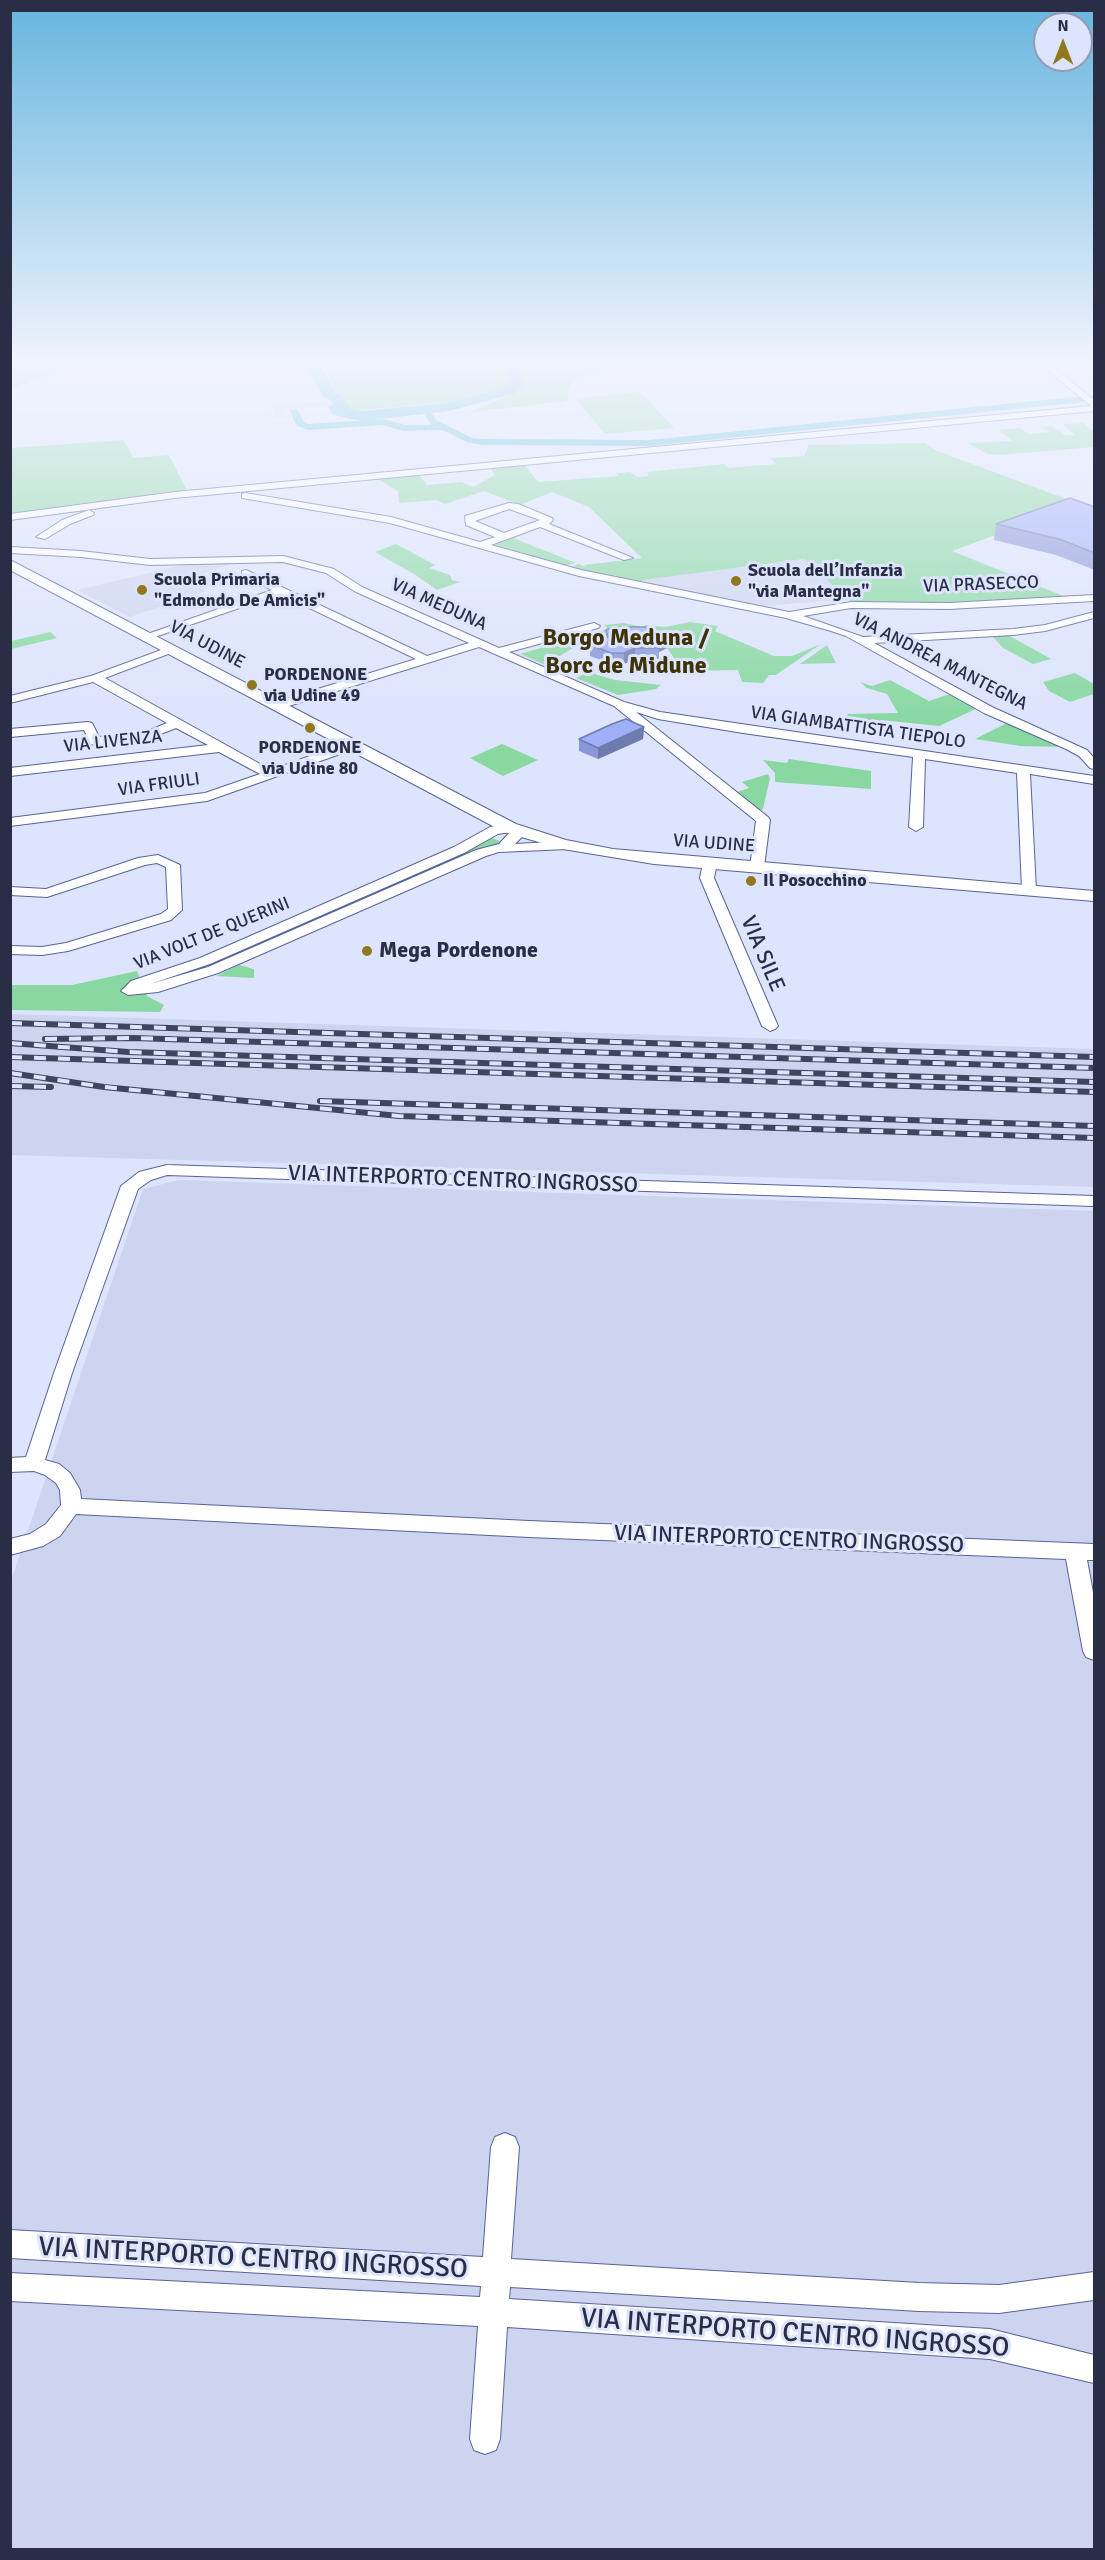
<!DOCTYPE html>
<meta charset="utf-8">
<style>
body{margin:0}
#map{position:relative;width:1105px;height:2560px;overflow:hidden;background:#dde4fd;font-family:Signika,sans-serif}
canvas{display:block}
.frame{position:absolute;inset:0;border:12px solid #292e46;pointer-events:none}
.north{position:absolute;left:1033px;top:12px;width:60px;height:60px;box-sizing:border-box;background:#dde4fd;border:2px solid #959bb4;border-radius:50%;rotate:0deg;font-size:16px;font-weight:700;line-height:24px;text-align:center;color:#292e46}
.north::after{content:'';display:block;margin:auto;width:21px;height:27px;background:#8f781e;clip-path:polygon(50% 0,100% 100%,50% 72%,0 100%)}
</style>
<div id="map">
<canvas width="1105" height="2560"></canvas>
<div class="frame"></div>
<div class="north">N</div>
</div>
<script>
const c = document.querySelector('canvas').getContext('2d');
c.lineJoin = 'round';
function fillPath(path, color) { c.fillStyle = color; c.fill(path, 'evenodd'); }
const toPath = rows => new Path2D(rows.map(r => 'M' + r).join(''));
function trace(path, color, width, dash) { c.strokeStyle = color; c.lineWidth = width; c.lineCap = dash ? 'butt' : 'round'; c.setLineDash(dash || []); c.stroke(path); }
function drawText(font, color, halo, rows, align = 'center') {
  c.font = font + ' Signika,sans-serif'; c.lineWidth = 6; c.setLineDash([]); c.textBaseline = 'middle'; c.strokeStyle = halo; c.fillStyle = color; for (const [text, x, y, turn = 0] of rows) {
    c.save(); c.translate(x, y); c.rotate((+turn || 0) * Math.PI / 180); c.textAlign = isNaN(turn) ? turn : align; if (halo) c.strokeText(text, 0, 0); c.fillText(text, 0, 0); c.restore();
  }
}
const built = toPath([
 [334,402,336,405,296,408,303,424,307,425,386,421,401,425,383,423,303,427,296,424,291,411,281,412,287,417,276,418,270,405],
 [804,559,850,599,761,606,640,582,643,580],
 [231,562,231,564,186,580,207,591,130,617,77,590,187,564],
 [11,1014,1094,1049,1094,1187,11,1155],
 [179,1180,1094,1211,1094,2549,11,2550,11,1581,143,1189]
]);
const green = toPath([
 [11,364,94,364,71,367,11,389],
 [323,364,502,364,512,385,506,389,460,402,349,411,346,410,336,393],
 [519,364,606,364,603,364,606,372,575,378,569,389,567,401,471,412,512,394,522,375],
 [641,392,674,428,605,434,575,398],
 [1083,423,1094,432,1094,447,998,455,988,454,967,443,1012,441,999,430,1020,428,1029,434,1049,432,1042,427,1051,426,1066,435,1075,435,1063,424],
 [124,440,133,458,169,455,188,493,11,513,11,448],
 [925,443,935,450,1080,504,952,551,1066,597,935,603,850,601,804,559,643,580,640,582,597,574,572,567,578,564,588,568,584,565,642,558,589,507,552,492,520,505,484,491,445,504,436,500,399,503,398,491,378,479,419,475,427,485,461,482,473,487,495,475,490,468,524,464,538,482,619,476,616,473,630,472,637,477,649,476,647,472,725,464,728,468,776,464,770,458,804,456,809,445],
 [513,538,576,563,565,566,495,545],
 [396,544,435,565,429,568,450,575,452,580,460,582,437,590,414,574,375,552],
 [690,622,718,626,715,631,774,656,792,656,821,644,776,675,769,675,763,683,742,682,738,670,683,671,667,648,618,633,594,639,585,635,608,629,604,625,623,623,643,627,645,625,665,627],
 [50,632,57,638,11,649,11,641],
 [1008,635,1051,659,1033,664,1003,648,992,636],
 [578,637,585,641,558,657,578,669,567,674,520,654],
 [827,645,836,663,800,664],
 [588,672,615,680,661,685,656,689,618,695,576,678],
 [1075,673,1094,684,1094,694,1070,702,1049,691,1043,682],
 [890,680,929,701,950,694,978,708,939,726,881,720,878,724,845,720,848,714,898,713,887,694,867,688,860,682,872,686],
 [1007,723,1015,727,1063,747,1020,746,975,739],
 [502,744,538,760,503,776,470,758],
 [789,759,871,771,871,789,775,782,775,773,763,760,787,763],
 [768,774,770,778,763,809,760,811,734,793,749,788,742,782],
 [490,837,504,843,465,854,269,938,467,852],
 [239,965,254,969,254,978,216,976],
 [137,971,147,996,164,1005,160,1012,11,1010,11,985,72,985]
]);
const canal = toPath([
 [1094,395,1094,401,649,446,482,445,467,442,442,430,403,431,383,425,308,430,297,426,290,411,297,409,304,422,309,424,384,419,404,425,431,425,422,410,426,407,429,408,436,420,472,438,482,439,649,440,1094,395],
 [332,404,339,411,351,414,346,417,333,415,328,407,332,404]
]);
const river = toPath([
 [306,364,320,364,335,393,342,395,351,410,362,411,448,403,503,388,510,381,502,364,516,364,524,381,520,389,513,394,449,411,362,421,341,417,331,401,322,396,306,364]
]);
const minor = toPath([
 [1045,364,1053,364,1054,367,1094,400,1094,411,175,498,10,520,10,514,175,492,1091,406,1047,370,1045,364],
 [245,493,391,517,480,542,495,537,466,525,465,516,509,503,518,504,552,518,553,520,549,524,633,558,624,560,540,527,491,545,581,570,789,612,851,602,949,603,1094,595,1094,601,949,609,851,608,803,616,863,637,1013,629,1045,625,1094,612,1094,618,1045,631,1013,635,874,643,992,707,1087,750,1094,758,1094,769,1090,768,1079,756,1066,749,984,713,846,636,831,631,786,618,579,576,390,523,242,498,242,494,245,493],
 [509,509,540,520,504,533,475,521,509,509],
 [89,510,94,513,93,515,70,524,45,539,36,537,62,520,89,510],
 [10,547,81,551,150,559,283,556,334,569,362,587,499,648,594,623,600,626,598,628,509,652,624,702,660,712,1094,776,1094,784,1030,774,1036,890,1029,894,1022,890,1017,773,925,759,923,827,916,831,909,827,913,757,743,733,658,719,636,712,768,817,770,820,764,867,757,871,750,867,756,821,614,706,479,647,279,709,273,705,275,702,416,659,280,594,152,638,144,638,142,636,272,590,242,575,242,571,246,570,427,656,469,643,354,591,326,573,283,562,150,565,81,557,10,553,10,547],
 [172,646,176,647,176,651,105,678,271,770,349,742,353,741,359,745,357,748,207,801,10,826,10,818,205,793,260,774,219,752,10,776,10,768,208,745,176,728,153,737,95,745,91,744,84,730,10,737,10,729,88,722,92,723,99,737,150,730,167,723,93,682,10,703,10,696,91,676,172,646],
 [510,824,522,827,524,830,523,836,515,844,568,841,575,845,568,849,499,852,486,856,218,973,158,992,128,995,121,991,131,981,200,958,454,847,490,827,510,824],
 [510,832,499,844,476,850,208,967,150,984,210,964,464,853,498,834,510,832],
 [158,855,180,865,182,910,171,920,68,951,42,955,10,954,10,946,42,947,66,943,161,914,168,909,166,867,157,863,145,865,47,897,10,895,10,887,46,889,138,858,158,855],
 [710,859,717,863,714,878,778,1026,775,1029,770,1031,762,1026,700,878,703,863,710,859],
 [167,1165,1094,1196,1094,1206,167,1175,151,1180,138,1189,72,1373,45,1460,59,1464,70,1473,80,1490,81,1499,529,1521,1094,1544,1094,1560,1087,1560,1094,1598,1094,1660,1086,1657,1083,1651,1066,1559,529,1537,76,1514,60,1536,43,1546,10,1555,10,1539,30,1534,46,1524,61,1505,60,1490,56,1483,45,1475,34,1471,10,1472,10,1458,26,1457,54,1373,121,1186,139,1172,167,1165],
 [505,2133,515,2137,519,2147,511,2259,919,2283,999,2285,1094,2272,1094,2300,999,2313,919,2311,510,2287,509,2299,990,2329,1094,2355,1094,2383,990,2359,507,2327,500,2439,496,2450,485,2454,474,2450,470,2439,478,2326,10,2301,10,2273,480,2297,481,2286,10,2258,10,2230,483,2257,491,2147,495,2137,505,2133]
]);
const major = toPath([
 [10,560,516,824,566,840,613,849,1094,891,1094,901,654,864,563,849,504,832,10,570,10,560]
]);
const rail = toPath([
 [10,1023,1094,1057],
 [45,1039,133,1038,1094,1068],
 [10,1043,128,1052,1094,1082],
 [10,1057,1094,1092],
 [10,1073,104,1087,399,1116,1094,1138],
 [10,1086,51,1087],
 [320,1101,1094,1126]
]);
const wall = toPath([
 [1095,507,1095,570,1056,555,994,540,996,524],
 [606,630,667,648,659,652,659,659,635,659,624,664,611,664,590,656,590,645,606,638],
 [644,727,643,739,598,759,579,751,579,739]
]);
const shadedWall = toPath([
 [667,637,667,648,659,652,658,641],
 [635,648,635,659,624,664,624,653],
 [644,727,643,739,598,759,598,748]
]);
const building = toPath([
 [1070,498,1095,507,1095,553,1059,539,996,524,1070,498],
 [614,627,645,627,667,637,658,641,659,648,635,648,624,653,611,653,590,645,608,637,606,630,614,627],
 [626,719,644,727,598,748,579,739,612,724,626,719]
]);
const markers = [
 [736,581,6,"#8f781e"],
 [142,590,6,"#8f781e"],
 [252,685,6,"#8f781e"],
 [310,728,6,"#8f781e"],
 [751,881,6,"#8f781e"],
 [367,951,6,"#8f781e"]
];
const farPoinames = [
 ["Scuola dell’Infanzia",748,571],
 ["\"via Mantegna\"",748,592],
 ["Scuola Primaria",154,580],
 ["\"Edmondo De Amicis\"",154,601],
 ["PORDENONE",264,675],
 ["via Udine 49",264,696],
 ["PORDENONE",310,748,"center"],
 ["via Udine 80",310,769,"center"],
 ["Il Posocchino",763,881]
];
const farStreetnames = [
 ["VIA PRASECCO",981,585,-2],
 ["VIA MEDUNA",439,605,24],
 ["VIA UDINE",207,645,28],
 ["VIA ANDREA MANTEGNA",940,662,27],
 ["VIA GIAMBATTISTA TIEPOLO",858,728,8],
 ["VIA LIVENZA",113,742,-6],
 ["VIA FRIULI",159,785,-8],
 ["VIA UDINE",714,844,4],
 ["VIA VOLT DE QUERINI",212,934,-22]
];
const poiNames = [
 ["Mega Pordenone",379,951]
];
const streetNames = [
 ["VIA SILE",762,954,67],
 ["VIA INTERPORTO CENTRO INGROSSO",463,1180,2],
 ["VIA INTERPORTO CENTRO INGROSSO",789,1540,2]
];
const farDistrictnames = [
 ["Borgo Meduna /",626,639],
 ["Borc de Midune",626,667]
];
const nearStreetnames = [
 ["VIA INTERPORTO CENTRO INGROSSO",253,2259,3],
 ["VIA INTERPORTO CENTRO INGROSSO",795,2334,4]
];
fillPath(built, '#cdd4f0');
fillPath(green, '#89d8a2');
fillPath(canal, '#43b7cf');
fillPath(river, '#43b7cf');
trace(minor, '#576399', 2);
trace(major, '#576399', 2);
fillPath(minor, '#fff');
fillPath(major, '#fff');
trace(rail, '#3f455d', 6);
trace(rail, '#dde4fd', 4, [12]);
fillPath(wall, '#8997d6');
fillPath(shadedWall, '#6f7bae');
fillPath(building, '#9fb0f9');
trace(building, '#6f7bae', 1.5);
const sky = c.createLinearGradient(0, 0, 0, 722);
sky.addColorStop(0, '#66b5de');
sky.addColorStop(0.5, '#f0f3fe');
sky.addColorStop(1, '#f0f3fe00');
c.fillStyle = sky;
c.fillRect(0, 0, 1105, 722);
for (const [x, y, r, color] of markers) { const dot = new Path2D(); dot.arc(x, y, r, 0, 2 * Math.PI); c.fillStyle = color; c.fill(dot); trace(dot, '#dde4fd', 2); }
drawText('bold 18px', '#292e46', '#dde4fd', farPoinames, 'left');
drawText('18px', '#292e46', '#dde4fd', farStreetnames);
drawText('bold 22px', '#292e46', '#dde4fd', poiNames, 'left');
drawText('22px', '#292e46', '#dde4fd', streetNames);
drawText('bold 24px', '#3e3207', '#dde4fd', farDistrictnames);
drawText('27px', '#292e46', '#dde4fd', nearStreetnames);
</script>
